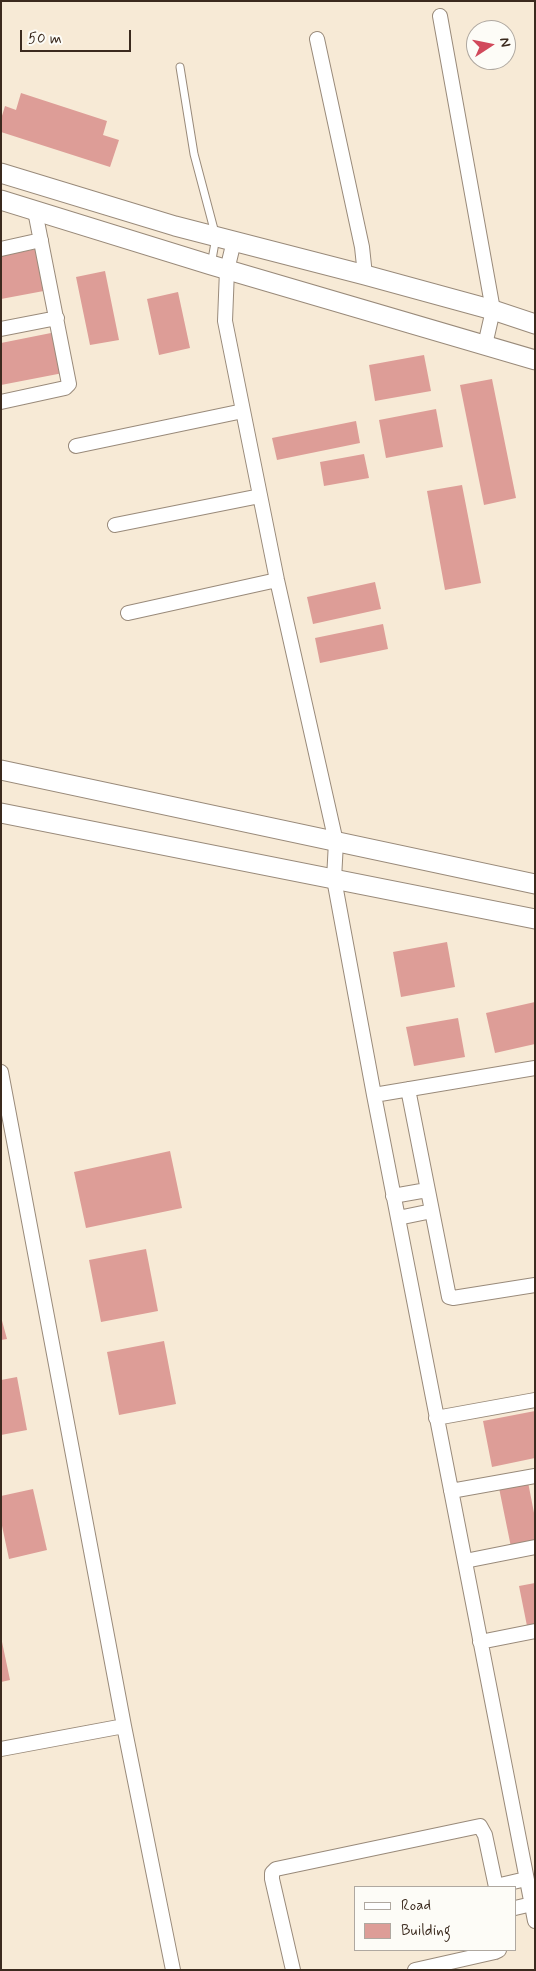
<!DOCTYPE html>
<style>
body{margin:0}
#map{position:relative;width:536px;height:1971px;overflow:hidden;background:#f7ead6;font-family:Mynerve,sans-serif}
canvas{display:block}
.frame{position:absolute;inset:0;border:2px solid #3b2a1e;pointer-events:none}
.legend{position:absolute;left:354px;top:1886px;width:162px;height:65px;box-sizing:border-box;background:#fdfcf7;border:1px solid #afa8a0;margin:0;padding:6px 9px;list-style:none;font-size:15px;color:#3b2a1e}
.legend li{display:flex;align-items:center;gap:10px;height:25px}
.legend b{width:25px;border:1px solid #afa8a0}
.north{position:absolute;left:466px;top:20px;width:50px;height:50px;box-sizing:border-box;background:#fdfcf7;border:1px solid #afa8a0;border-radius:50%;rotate:79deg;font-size:14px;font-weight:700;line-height:20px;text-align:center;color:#3b2a1e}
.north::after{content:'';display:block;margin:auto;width:18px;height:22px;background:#d1495b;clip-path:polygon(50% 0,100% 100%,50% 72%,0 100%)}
.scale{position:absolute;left:20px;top:30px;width:111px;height:22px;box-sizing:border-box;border:2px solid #3b2a1e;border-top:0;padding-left:6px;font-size:15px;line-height:18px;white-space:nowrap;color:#3b2a1e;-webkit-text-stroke:4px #fdfcf7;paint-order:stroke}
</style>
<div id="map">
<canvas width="536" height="1971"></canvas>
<div class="frame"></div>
<ul class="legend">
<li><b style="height:6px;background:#fff"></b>Road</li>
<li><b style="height:14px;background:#dd9d97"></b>Building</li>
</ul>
<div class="north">N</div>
<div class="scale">50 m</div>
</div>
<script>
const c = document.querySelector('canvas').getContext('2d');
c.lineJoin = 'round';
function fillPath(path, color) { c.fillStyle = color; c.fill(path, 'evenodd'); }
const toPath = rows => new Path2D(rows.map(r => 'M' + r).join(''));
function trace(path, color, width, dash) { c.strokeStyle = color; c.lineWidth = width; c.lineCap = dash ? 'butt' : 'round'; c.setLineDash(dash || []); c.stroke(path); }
const building = toPath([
 [21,93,107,121,103,135,119,140,110,167,1,132,1,119,5,106,16,110],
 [41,248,49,290,1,299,1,256],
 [105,271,119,340,90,345,76,277],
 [178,292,190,348,159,355,147,299],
 [56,332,63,373,1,385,1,343],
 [424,355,431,391,375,401,369,365],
 [492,379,516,498,484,505,460,385],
 [436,409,443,447,386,458,379,420],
 [356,421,360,443,277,460,272,438],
 [364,454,369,478,324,486,320,462],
 [462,485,481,583,445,590,427,491],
 [375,582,381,609,313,624,307,597],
 [383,624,388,649,320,663,315,638],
 [447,942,455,987,401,997,393,952],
 [535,1002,535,1044,495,1053,486,1013],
 [458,1018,465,1057,414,1066,406,1027],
 [170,1151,182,1208,86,1228,74,1172],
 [146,1249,158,1311,101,1322,89,1260],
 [1,1317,7,1339,1,1340],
 [164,1341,176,1404,119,1415,107,1352],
 [17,1377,27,1430,1,1435,1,1380],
 [535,1411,535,1458,492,1467,483,1421],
 [528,1482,535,1518,535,1542,511,1547,499,1488],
 [33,1489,47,1550,9,1559,1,1521,1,1496],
 [535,1583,535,1630,528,1631,519,1586],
 [1,1637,10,1680,1,1682]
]);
const lane = toPath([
 [180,67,194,154,216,237,211,265]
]);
const street = toPath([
 [440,16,493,310,485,345],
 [317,39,362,247,365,275],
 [234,241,227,270,225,321,277,580,336,842,334,879,374,1095,535,1921],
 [1,249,41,240],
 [1,329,57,318],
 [1,402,65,388,69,384,35,211],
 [76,446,243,411],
 [115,525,260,496],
 [128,613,277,580],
 [1,1072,124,1726,173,1970],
 [408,1089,449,1297,453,1298,535,1285],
 [374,1095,535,1068],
 [393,1196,427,1190],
 [398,1218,432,1211],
 [436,1418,535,1400],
 [451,1491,535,1476],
 [465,1561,535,1547],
 [480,1642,535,1631],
 [1,1749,124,1726],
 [496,1886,526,1879],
 [515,1908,532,1904],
 [293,1970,272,1879,272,1873,276,1869,480,1826,485,1835,496,1887],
 [415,1970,495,1952,499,1950]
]);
const secondary = toPath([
 [1,173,175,226,365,275,493,310,535,324],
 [1,200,211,265,535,360],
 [1,770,535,884],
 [1,813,535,919]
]);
fillPath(building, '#dd9d97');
trace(lane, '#998a7a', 9);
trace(street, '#998a7a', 16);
trace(secondary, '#998a7a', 21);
trace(lane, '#fff', 7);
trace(street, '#fff', 14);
trace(secondary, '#fff', 19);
</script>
